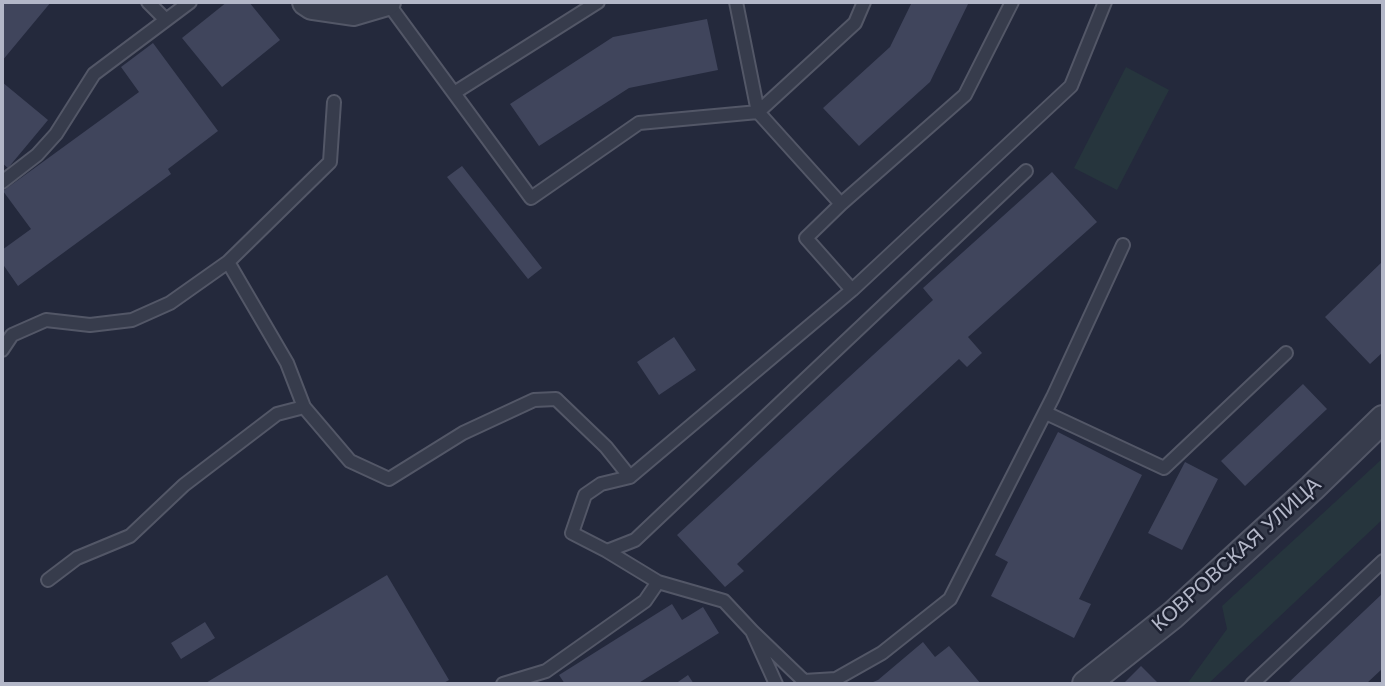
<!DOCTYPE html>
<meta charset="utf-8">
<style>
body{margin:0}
#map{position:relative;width:1385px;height:686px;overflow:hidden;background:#24293c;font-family:Helvetica,sans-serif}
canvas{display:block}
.frame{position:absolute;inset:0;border:4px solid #b3b7c8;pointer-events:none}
</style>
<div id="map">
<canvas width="1385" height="686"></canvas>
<div class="frame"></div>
</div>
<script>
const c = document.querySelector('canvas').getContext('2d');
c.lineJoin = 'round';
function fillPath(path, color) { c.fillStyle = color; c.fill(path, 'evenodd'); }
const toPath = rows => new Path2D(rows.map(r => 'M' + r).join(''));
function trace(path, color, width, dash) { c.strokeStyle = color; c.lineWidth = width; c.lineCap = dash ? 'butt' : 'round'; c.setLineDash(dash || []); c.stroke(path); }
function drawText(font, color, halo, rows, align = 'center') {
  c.font = font + ' Helvetica,sans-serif'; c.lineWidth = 5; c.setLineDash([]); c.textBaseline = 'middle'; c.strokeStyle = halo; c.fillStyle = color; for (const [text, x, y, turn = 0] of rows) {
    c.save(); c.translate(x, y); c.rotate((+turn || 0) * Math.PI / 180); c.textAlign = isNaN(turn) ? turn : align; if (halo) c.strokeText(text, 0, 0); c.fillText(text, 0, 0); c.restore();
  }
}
const green = toPath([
 [1126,67,1169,90,1117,190,1074,168],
 [1383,458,1383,519,1208,684,1187,684,1227,629,1222,606]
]);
const building = toPath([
 [2,2,51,2,2,61],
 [227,2,249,2,280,40,222,87,182,38],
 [912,2,969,2,930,82,859,146,823,108,890,47],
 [707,19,718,70,629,88,539,146,510,104,613,37],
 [153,43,218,131,168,169,171,174,18,286,2,263,2,250,31,229,3,191,139,92,121,67],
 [2,82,48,120,8,168,2,163],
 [462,166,542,268,528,279,447,177],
 [1052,172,1097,222,968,337,982,353,967,367,959,359,737,564,744,571,725,587,677,535,933,300,923,288],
 [1383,261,1383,352,1370,364,1325,317],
 [674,337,696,370,659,395,637,362],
 [1303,384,1327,409,1245,486,1221,461],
 [1058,432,1142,475,1079,599,1091,604,1074,638,991,596,1008,562,995,555],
 [1185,462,1218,479,1182,550,1148,533],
 [387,575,449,680,442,684,204,684],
 [1383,593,1383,668,1366,684,1287,684],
 [672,604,682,620,703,607,719,633,637,684,565,684,559,675],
 [205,622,215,638,181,659,171,643],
 [923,642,935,657,949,646,981,684,868,684,878,680],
 [1141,666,1159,684,1123,684],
 [688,675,694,684,675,684]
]);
const service = toPath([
 [148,2,166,20],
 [387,2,531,198,639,123,758,112,736,2],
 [864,2,855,23,758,112,841,204,965,95,1012,2],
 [454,93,598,2],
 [334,102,330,162,228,262,287,363,304,407,350,461,389,479,463,433,534,400,556,399,606,447,630,477],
 [1026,171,635,540,607,551,572,533,585,495,601,484,630,477,852,290,1071,86,1105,2],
 [2,182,37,155,56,134,94,74,190,2],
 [841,204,806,238,852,290],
 [2,350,12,335,46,320,90,325,132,320,170,303,228,262],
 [1046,413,1164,468,1286,353],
 [48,580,77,558,130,536,184,485,277,414,304,407],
 [658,582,724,601,752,631,776,684],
 [752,631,804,681,836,679,882,653,950,599,1053,397,1123,245],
 [503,684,546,671,645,601,658,582,607,551],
 [1252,684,1383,561]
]);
const minor = toPath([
 [306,2,312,6,353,12,387,2],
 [1086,684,1173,615,1312,488,1383,419]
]);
const streetNames = [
 ["КОВРОВСКАЯ УЛИЦА",1237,555,-42]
];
fillPath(green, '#26353d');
fillPath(building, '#40455c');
trace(service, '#535767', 16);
trace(minor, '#535767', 30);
trace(service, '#373c4c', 12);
trace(minor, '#373c4c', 26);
drawText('21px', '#b3b7c8', '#1d2131', streetNames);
</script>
